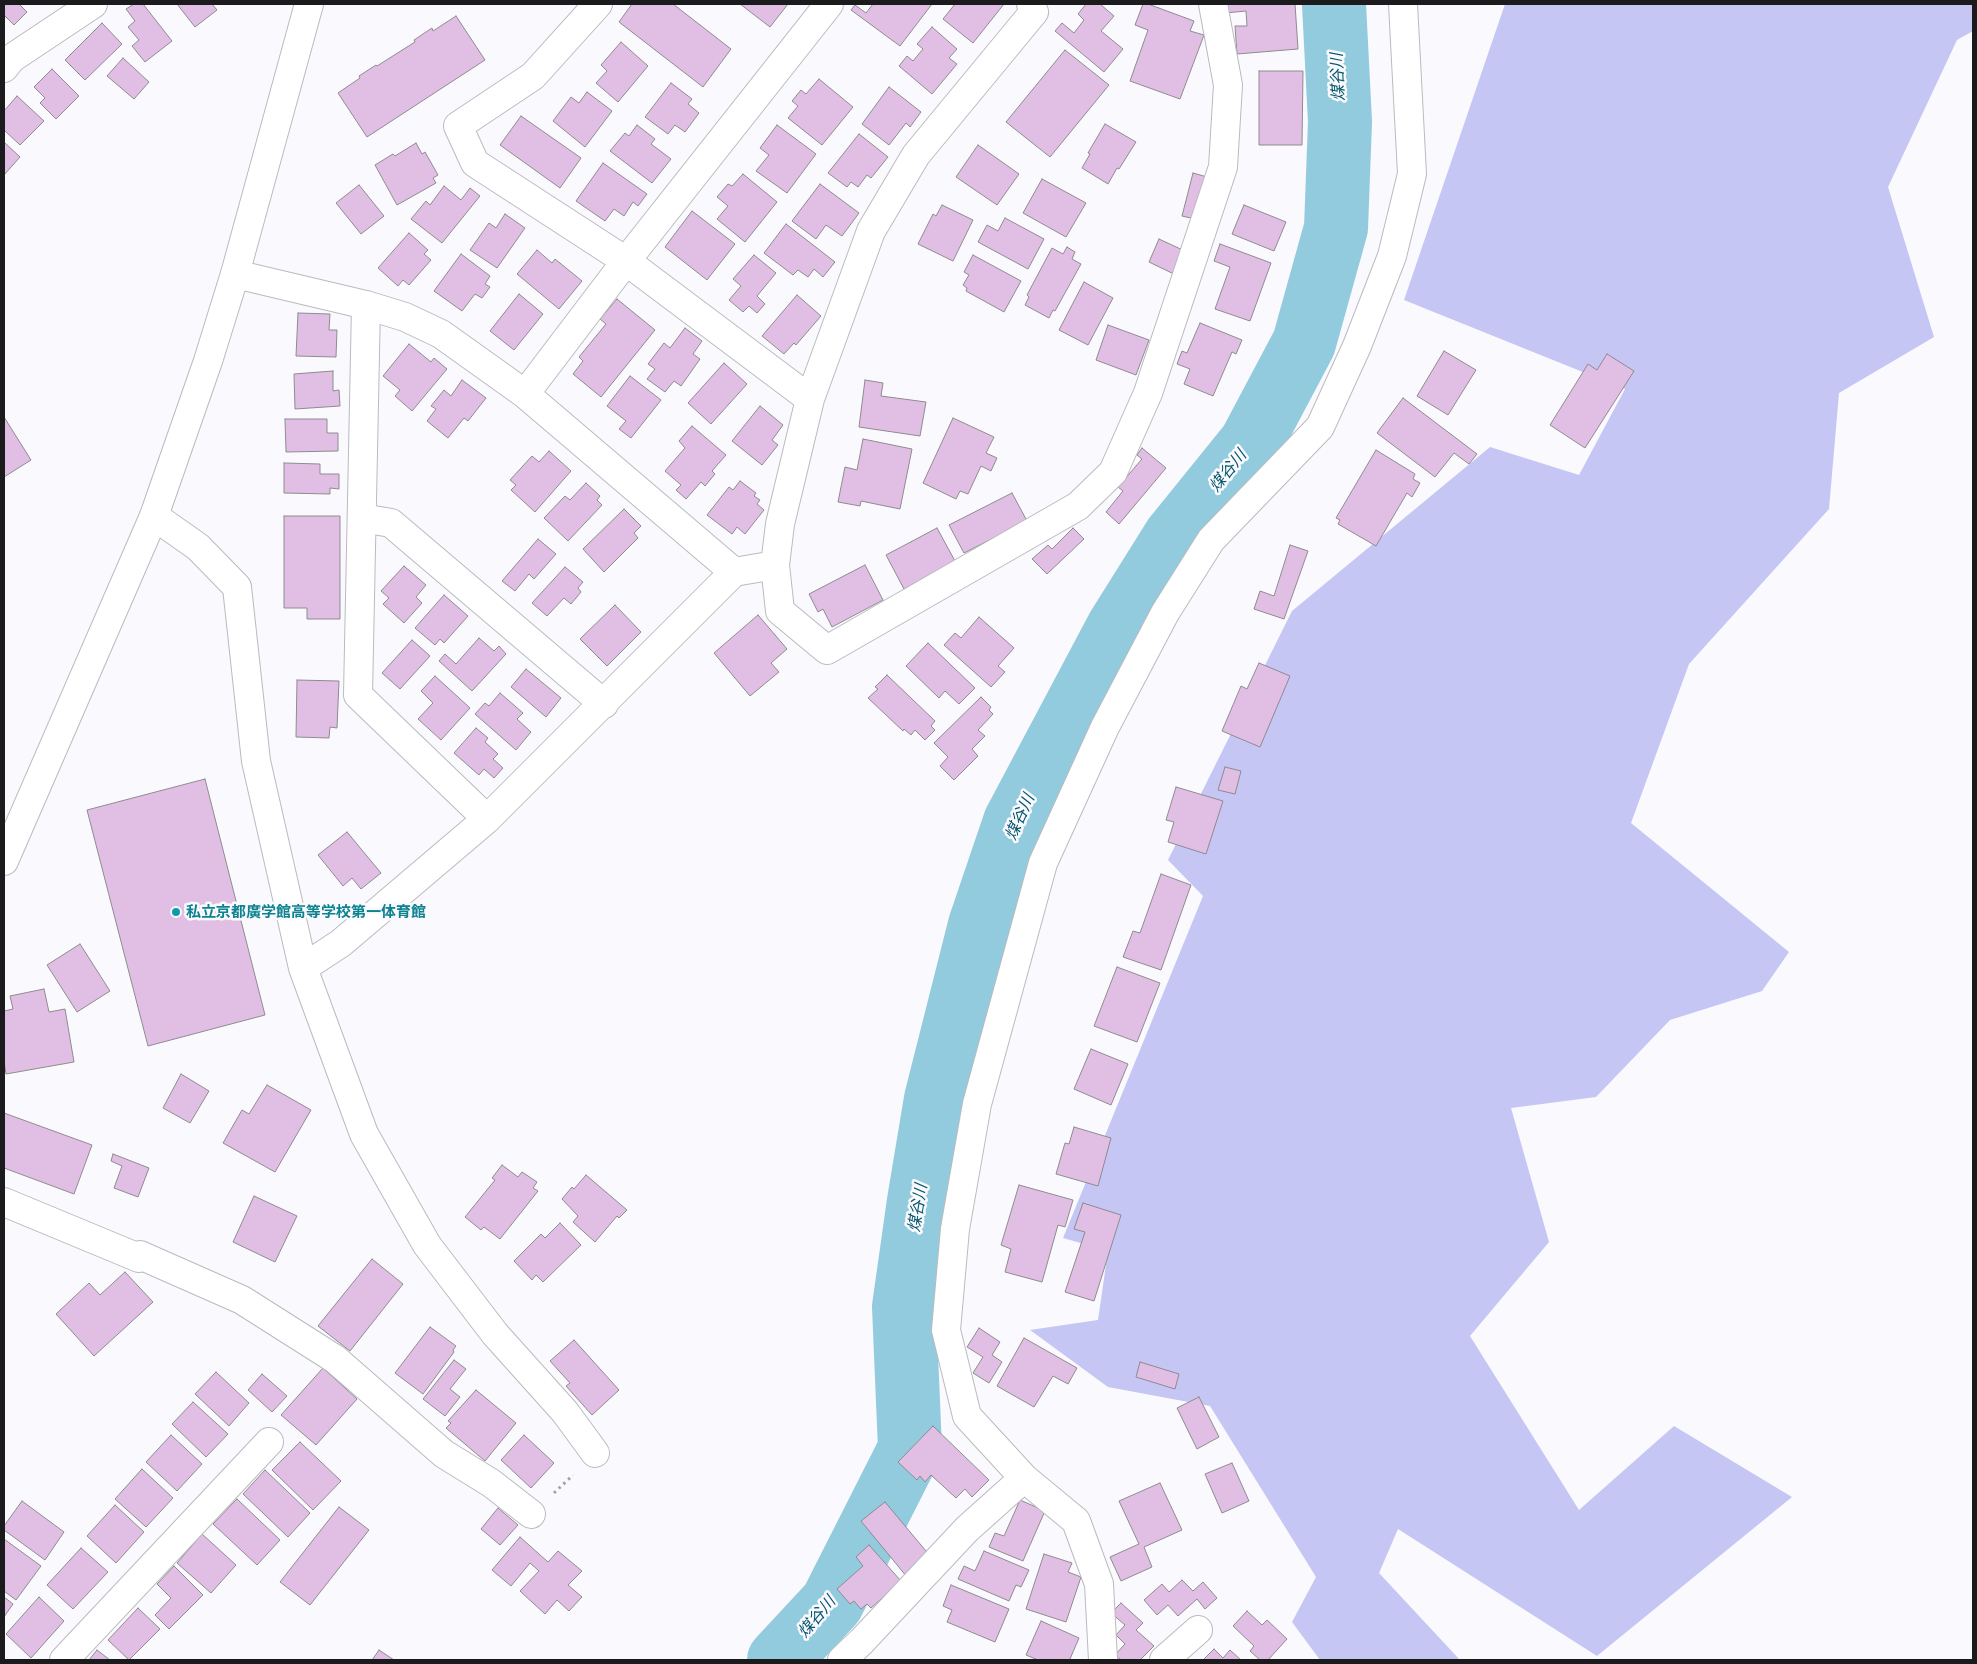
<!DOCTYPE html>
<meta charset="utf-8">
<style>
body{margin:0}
#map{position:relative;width:1977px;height:1664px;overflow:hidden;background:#f9f9fe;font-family:Inter,sans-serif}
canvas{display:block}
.frame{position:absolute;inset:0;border:5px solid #1b1b1d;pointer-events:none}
</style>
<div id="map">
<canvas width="1977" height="1664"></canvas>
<div class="frame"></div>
</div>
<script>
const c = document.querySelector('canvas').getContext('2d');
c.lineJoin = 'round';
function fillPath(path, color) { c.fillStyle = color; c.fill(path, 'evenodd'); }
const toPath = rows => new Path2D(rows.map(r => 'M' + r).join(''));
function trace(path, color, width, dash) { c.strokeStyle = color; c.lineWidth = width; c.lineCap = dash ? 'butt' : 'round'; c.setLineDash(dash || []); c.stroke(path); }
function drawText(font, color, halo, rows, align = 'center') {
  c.font = font + ' Inter,"Noto Sans JP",sans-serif'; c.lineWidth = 5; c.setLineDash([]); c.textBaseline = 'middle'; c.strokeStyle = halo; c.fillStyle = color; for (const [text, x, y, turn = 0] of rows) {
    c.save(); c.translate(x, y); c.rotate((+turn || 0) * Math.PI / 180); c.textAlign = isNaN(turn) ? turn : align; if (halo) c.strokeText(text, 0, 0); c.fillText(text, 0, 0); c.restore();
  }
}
const forest = toPath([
 [1505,4,1973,4,1973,31,1957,40,1888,187,1934,337,1839,393,1829,509,1689,664,1631,823,1789,952,1762,991,1670,1020,1596,1097,1511,1108,1549,1242,1470,1336,1579,1510,1674,1426,1792,1497,1597,1656,1398,1529,1379,1573,1460,1660,1320,1660,1292,1622,1316,1577,1210,1406,1108,1387,1030,1330,1098,1320,1108,1251,1063,1238,1203,896,1168,860,1292,611,1490,447,1579,475,1625,389,1404,300]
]);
const river = toPath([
 [779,1660,832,1603,910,1449,904,1307,919,1201,936,1099,980,925,1015,822,1118,628,1175,537,1251,443,1304,343,1336,228,1340,122,1334,4]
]);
const building = toPath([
 [4,4,19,4,27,12,14,25,4,15,4,4],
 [134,4,143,4,172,41,145,62,132,46,139,40,128,27,135,21,126,9,134,4],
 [177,4,212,4,217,10,195,27,177,4],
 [632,4,673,4,731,49,703,87,619,22,632,4],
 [740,4,788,4,770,27,740,4],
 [873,4,932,4,900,46,851,10,855,5,866,13,873,4],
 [955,4,1004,4,973,43,943,19,955,4],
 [1086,4,1100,4,1114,16,1101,31,1123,49,1104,72,1055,31,1062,23,1074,33,1084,20,1078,14,1086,4],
 [1143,4,1148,4,1194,21,1190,31,1204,35,1180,99,1130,81,1148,30,1135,25,1143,4],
 [1224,4,1295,4,1298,49,1237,54,1235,26,1247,26,1246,11,1225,13,1224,4],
 [456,16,485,60,367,137,338,93,360,78,359,76,376,65,377,66,415,42,414,40,432,28,433,31,456,16],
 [102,23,122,44,85,80,65,60,102,23],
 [932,27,957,49,949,58,957,64,932,94,899,66,907,56,913,61,923,49,917,44,932,27],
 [621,42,648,66,618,102,596,83,607,71,601,65,621,42],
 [1065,50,1109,85,1050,157,1006,122,1065,50],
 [123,58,149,82,134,99,107,76,123,58],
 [52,69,79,96,56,119,40,103,45,98,34,87,52,69],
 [1259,71,1303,71,1302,145,1259,145,1259,71],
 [819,79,853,107,822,145,788,118,798,106,792,101,801,90,806,94,819,79],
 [671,83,692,99,688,104,699,113,685,132,675,125,668,134,645,117,671,83],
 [889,87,921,112,910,127,906,123,889,145,862,124,889,87],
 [587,92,612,111,585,147,553,121,571,97,579,103,587,92],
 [17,96,44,121,20,145,4,130,4,111,17,96],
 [521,116,581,158,560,188,500,145,521,116],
 [1105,124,1136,142,1119,169,1117,168,1108,184,1082,168,1090,154,1088,153,1105,124],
 [637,125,655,139,651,144,671,159,652,183,610,151,625,133,629,136,637,125],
 [777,125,816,154,787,193,756,171,769,155,760,148,777,125],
 [859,134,888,157,871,178,867,175,858,187,851,182,847,187,828,173,859,134],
 [4,142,20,157,4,175,4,142],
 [416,143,422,154,425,152,438,175,433,178,436,183,397,205,375,165,393,154,395,156,416,143],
 [978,145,1019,174,997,205,956,177,978,145],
 [603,163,647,194,638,206,633,202,624,216,614,209,605,221,576,201,603,163],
 [1193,173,1207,177,1195,219,1182,216,1193,173],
 [743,174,777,202,745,242,717,219,728,206,717,197,728,184,732,186,743,174],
 [1042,179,1086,203,1066,237,1023,213,1042,179],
 [820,184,859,213,842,236,826,225,816,239,792,221,820,184],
 [359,185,384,216,361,234,336,203,359,185],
 [444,186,461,200,470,188,480,196,442,243,411,219,426,201,430,205,444,186],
 [942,205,973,220,953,261,918,244,933,214,936,216,942,205],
 [1244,205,1286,222,1274,251,1232,234,1244,205],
 [692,211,735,244,707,280,665,247,692,211],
 [505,214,525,228,497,268,470,250,489,223,496,228,505,214],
 [1005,218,1044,239,1028,269,978,242,987,225,998,231,1005,218],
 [786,224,835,262,823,277,814,269,808,277,798,270,793,275,764,253,786,224],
 [409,233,428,250,424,254,431,260,409,285,403,280,398,286,378,268,409,233],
 [1159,239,1187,252,1176,275,1149,262,1159,239],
 [1220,244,1271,263,1250,321,1215,309,1230,267,1214,261,1220,244],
 [1067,247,1075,252,1072,259,1081,264,1055,311,1053,310,1049,318,1025,305,1029,297,1027,295,1052,248,1063,254,1067,247],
 [537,250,552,263,555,259,582,281,559,309,517,274,537,250],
 [461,254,490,276,485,284,490,287,482,298,475,294,462,311,434,291,461,254],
 [754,255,776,273,757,296,765,304,757,313,749,306,743,312,729,300,741,286,733,279,754,255],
 [973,255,1021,281,1004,312,966,291,967,288,963,285,969,275,964,272,973,255],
 [1084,282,1113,298,1088,345,1059,330,1084,282],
 [519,294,543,314,514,350,490,331,519,294],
 [797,295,821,316,796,345,794,343,784,354,762,336,797,295],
 [617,299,655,330,601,397,573,374,583,361,579,357,606,324,600,319,617,299],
 [298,313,330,314,329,330,337,330,336,357,296,356,298,313],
 [1200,323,1242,340,1236,354,1232,352,1213,396,1184,384,1190,369,1177,364,1182,351,1187,353,1200,323],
 [1108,325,1149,340,1136,375,1096,360,1108,325],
 [685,328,702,341,693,354,700,359,681,386,674,381,665,392,647,379,655,369,648,364,664,343,670,348,685,328],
 [409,344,431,362,434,358,447,369,412,411,395,396,400,390,383,376,409,344],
 [1444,351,1476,370,1448,415,1417,396,1444,351],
 [1607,354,1634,371,1585,448,1550,425,1588,364,1597,370,1607,354],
 [724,363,747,384,711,424,688,403,724,363],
 [333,371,333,391,339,390,340,406,295,409,294,374,333,371],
 [630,376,661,400,631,438,619,429,626,421,607,406,630,376],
 [462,380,486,398,468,421,464,418,448,438,427,421,436,409,431,406,444,390,451,396,462,380],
 [865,380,883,383,881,396,926,402,920,436,859,427,865,380],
 [1403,398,1477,454,1469,464,1454,453,1435,477,1377,433,1403,398],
 [760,406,783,425,772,440,778,445,762,465,732,441,760,406],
 [4,417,31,460,4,477,4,417],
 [953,418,994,437,986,453,997,458,991,471,981,466,968,494,960,491,956,499,923,483,953,418],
 [285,419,327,419,327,433,338,433,338,451,286,452,285,419],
 [692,426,726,455,712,471,715,474,705,486,701,482,686,499,676,490,681,485,665,471,685,448,679,441,692,426],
 [863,439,912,449,900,509,861,501,860,506,838,502,845,467,857,470,863,439],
 [1142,448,1166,468,1119,524,1106,512,1123,491,1118,487,1142,459,1137,455,1142,448],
 [1376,450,1415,474,1413,479,1420,483,1412,497,1407,493,1376,546,1338,524,1340,520,1336,518,1376,450],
 [549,451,571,471,535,512,511,490,516,485,510,480,532,456,539,462,549,451],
 [284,463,320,464,320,474,339,474,339,489,330,488,330,494,284,493,284,463],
 [740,481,756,493,754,496,760,500,757,504,764,510,745,534,737,527,732,534,707,515,729,487,733,490,740,481],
 [586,483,600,496,597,500,602,505,568,541,544,518,565,496,570,500,586,483],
 [1012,493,1027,521,964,553,949,525,1012,493],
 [624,509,641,526,634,533,638,538,604,572,583,549,624,509],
 [284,516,340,516,340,619,307,619,307,608,284,608,284,516],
 [937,528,955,561,904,589,886,555,937,528],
 [1073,528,1084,539,1047,574,1032,559,1048,545,1052,549,1073,528],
 [538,539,556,554,534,579,529,574,515,591,502,581,538,539],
 [1290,545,1308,551,1284,619,1254,609,1260,591,1274,596,1290,545],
 [865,565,883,600,832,627,823,609,818,612,809,594,865,565],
 [404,566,426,585,416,597,422,603,404,623,383,604,389,598,381,591,404,566],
 [565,567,583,582,578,588,581,592,571,604,564,598,547,616,532,603,565,567],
 [444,595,468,616,444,643,440,639,435,645,415,628,444,595],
 [615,605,641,632,607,666,580,639,615,605],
 [758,615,787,649,771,663,779,672,750,696,714,653,758,615],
 [979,617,1014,648,998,666,1005,672,991,687,944,645,955,633,961,638,979,617],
 [479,638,494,651,499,646,506,654,472,691,439,661,445,654,456,664,479,638],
 [412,640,430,656,400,689,382,673,412,640],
 [928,643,975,688,959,704,945,691,939,698,906,666,928,643],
 [1259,663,1290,676,1260,747,1222,731,1241,686,1247,689,1259,663],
 [526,669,561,698,546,717,511,687,526,669],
 [887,675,935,721,931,726,935,730,925,740,915,730,911,735,904,729,903,731,868,698,878,689,875,687,887,675],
 [435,676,470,708,441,740,418,719,433,703,421,691,435,676],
 [297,680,339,681,337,728,330,727,329,738,296,737,297,680],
 [500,693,523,713,517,719,531,732,516,750,475,714,485,703,489,706,500,693],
 [981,697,991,707,989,710,993,714,978,730,985,736,972,749,978,756,954,780,940,766,948,757,934,743,981,697],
 [476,728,488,738,485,742,498,754,493,759,503,768,494,778,484,769,479,775,454,753,476,728],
 [1225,767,1241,771,1235,794,1218,790,1225,767],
 [205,779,265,1015,148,1046,87,810,205,779],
 [1176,787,1223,801,1206,854,1168,842,1174,822,1166,820,1176,787],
 [347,832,381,873,361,889,352,878,343,886,318,855,347,832],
 [1161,874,1191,885,1161,970,1123,957,1133,931,1140,933,1161,874],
 [80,944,110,991,77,1012,47,965,80,944],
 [1117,967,1160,983,1137,1042,1094,1026,1117,967],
 [44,989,49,1012,65,1009,74,1062,6,1074,4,1061,4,1011,13,1009,10,996,44,989],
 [1091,1049,1128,1064,1111,1105,1074,1089,1091,1049],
 [181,1074,209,1091,190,1123,163,1108,181,1074],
 [267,1085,311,1110,275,1172,223,1143,242,1110,249,1114,267,1085],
 [4,1113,92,1145,74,1194,4,1168,4,1113],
 [1074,1127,1111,1138,1098,1186,1056,1174,1065,1143,1069,1144,1074,1127],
 [113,1154,149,1168,138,1197,114,1188,122,1166,111,1161,113,1154],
 [502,1165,518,1177,522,1172,537,1182,533,1188,538,1191,500,1239,484,1227,481,1230,465,1217,495,1180,492,1178,502,1165],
 [586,1175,627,1210,619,1218,617,1216,595,1242,573,1222,578,1216,562,1199,572,1187,574,1189,586,1175],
 [1019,1185,1073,1200,1065,1227,1058,1225,1042,1282,1005,1272,1011,1249,1001,1245,1019,1185],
 [254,1196,297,1216,275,1262,233,1242,254,1196],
 [1083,1203,1121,1215,1094,1301,1065,1292,1085,1232,1074,1229,1083,1203],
 [560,1223,581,1245,543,1282,536,1275,532,1280,514,1261,541,1234,545,1238,560,1223],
 [372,1259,403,1284,350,1351,318,1326,372,1259],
 [125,1272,153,1302,94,1356,56,1314,89,1283,100,1295,125,1272],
 [430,1327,456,1346,453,1350,454,1352,423,1394,395,1373,430,1327],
 [979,1328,1000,1342,992,1355,1002,1362,989,1383,973,1373,983,1357,967,1347,979,1328],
 [1024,1338,1077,1368,1068,1384,1053,1376,1034,1407,997,1386,1024,1338],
 [574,1340,619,1390,592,1415,566,1386,570,1383,550,1361,574,1340],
 [454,1360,466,1369,450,1389,460,1397,445,1416,423,1399,454,1360],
 [1140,1362,1179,1374,1175,1389,1136,1377,1140,1362],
 [323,1368,357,1399,316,1445,281,1415,323,1368],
 [216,1372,249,1403,229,1426,195,1394,216,1372],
 [262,1374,287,1396,272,1412,248,1390,262,1374],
 [476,1390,516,1423,485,1461,446,1428,451,1423,448,1421,476,1390],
 [1199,1397,1219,1437,1197,1449,1177,1408,1199,1397],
 [193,1402,228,1434,206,1457,172,1424,193,1402],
 [933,1426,989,1480,972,1497,965,1489,956,1498,931,1475,925,1482,920,1476,917,1480,898,1462,933,1426],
 [171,1435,202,1464,177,1491,146,1462,171,1435],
 [524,1435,554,1463,531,1488,501,1460,524,1435],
 [300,1442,341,1481,313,1510,272,1470,300,1442],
 [1232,1463,1249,1501,1222,1513,1205,1474,1232,1463],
 [142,1469,173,1498,146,1527,115,1499,142,1469],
 [265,1470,310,1513,288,1537,243,1494,265,1470],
 [1160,1483,1182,1530,1144,1547,1152,1567,1121,1581,1110,1557,1139,1544,1119,1501,1160,1483],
 [237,1499,280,1540,257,1565,213,1524,237,1499],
 [1020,1500,1045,1511,1023,1561,989,1547,995,1533,1004,1536,1020,1500],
 [22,1501,64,1532,45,1560,4,1530,4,1526,22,1501],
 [885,1502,931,1557,907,1577,861,1521,885,1502],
 [115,1505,144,1532,116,1563,87,1536,115,1505],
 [339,1507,369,1530,310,1605,280,1582,339,1507],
 [498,1508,518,1525,500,1545,481,1529,498,1508],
 [202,1534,236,1565,211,1593,177,1563,202,1534],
 [520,1537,548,1562,558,1551,582,1571,568,1585,582,1597,569,1611,557,1600,545,1614,520,1591,539,1571,530,1563,511,1586,492,1570,520,1537],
 [4,1539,41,1566,16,1600,4,1591,4,1539],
 [869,1545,901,1581,871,1608,867,1604,861,1609,854,1601,850,1604,837,1589,863,1566,856,1557,869,1545],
 [81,1548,108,1572,73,1609,47,1585,81,1548],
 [984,1551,1029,1570,1021,1587,1016,1585,1009,1601,958,1579,964,1566,975,1571,984,1551],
 [1044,1554,1072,1563,1068,1572,1081,1577,1066,1622,1026,1609,1044,1554],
 [174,1566,203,1595,169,1629,155,1615,171,1598,157,1584,174,1566],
 [1182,1580,1193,1591,1203,1582,1217,1598,1205,1609,1197,1599,1178,1616,1168,1605,1157,1615,1144,1600,1162,1584,1169,1592,1182,1580],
 [951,1585,1009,1609,995,1642,947,1622,952,1610,943,1606,951,1585],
 [4,1597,13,1604,4,1617,4,1597],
 [39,1597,64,1621,31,1658,6,1634,39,1597],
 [1121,1603,1143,1623,1136,1630,1154,1646,1140,1660,1121,1660,1115,1655,1125,1644,1116,1635,1125,1625,1111,1613,1121,1603],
 [138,1608,160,1629,129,1660,108,1640,138,1608],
 [1247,1611,1262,1625,1267,1620,1287,1639,1268,1660,1260,1660,1250,1651,1254,1646,1233,1626,1247,1611],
 [1041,1621,1079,1638,1070,1659,1073,1660,1038,1660,1026,1655,1041,1621],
 [1214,1649,1223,1658,1230,1650,1241,1660,1203,1660,1214,1649],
 [97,1650,110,1660,89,1660,97,1650],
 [379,1650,394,1660,372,1660,379,1650]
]);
const path = toPath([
 [554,1493,573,1475]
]);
const street = toPath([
 [598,4,533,76,458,126,475,163,626,261,810,399,871,231,916,155,1034,12,1031,4],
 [4,68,12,58,93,4],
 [235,274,366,305,405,317,441,334,525,394,734,572],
 [366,305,358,695,487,819],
 [525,394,626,261,829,4],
 [810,399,780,524,775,565,780,611,827,650,1078,506,1113,472,1148,393,1223,167,1228,85,1213,4],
 [154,516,198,547,237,587,256,761,303,968,364,1134,427,1245,495,1334,565,1412,595,1453],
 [362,518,391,523,604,704],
 [303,968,341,943,487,819,734,572,775,565],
 [4,1202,139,1258,140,1255,242,1300,335,1359,444,1454,491,1483,531,1514],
 [64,1660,269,1442],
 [842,1660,862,1641,967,1529,1024,1478],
 [1103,1660,1099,1584,1076,1521,1024,1478,967,1416,946,1330,955,1229,977,1104,1043,863,1105,727,1165,613,1211,540,1320,427,1357,346,1392,256,1412,174,1403,4],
 [1164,1660,1198,1630]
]);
const secondary = toPath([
 [4,861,154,516,208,361,235,274,309,4]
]);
const markers = [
 [176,912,5,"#0f9aa8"]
];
const cultureNames = [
 ["私立京都廣学館高等学校第一体育館",186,912]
];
const waterNames = [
 ["煤谷川",1338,77,-93],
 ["煤谷川",1228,471,-51],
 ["煤谷川",1020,817,-66],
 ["煤谷川",918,1208,-81],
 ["煤谷川",817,1617,-50]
];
fillPath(forest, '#c5c6f4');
trace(river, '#92cbdd', 64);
fillPath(building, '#e1bfe5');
trace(building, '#8e8b8e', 1);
trace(street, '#babbbf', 30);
trace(secondary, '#babbbf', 30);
trace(path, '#a2a2a6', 3, [2.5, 4]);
trace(street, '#fff', 28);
trace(secondary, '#fff', 28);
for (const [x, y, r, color] of markers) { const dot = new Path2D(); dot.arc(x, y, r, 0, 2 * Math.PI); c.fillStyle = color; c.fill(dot); trace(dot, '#f9f9fe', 2); }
drawText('bold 15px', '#0d838f', '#f9f9fe', cultureNames, 'left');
drawText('italic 16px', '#05576a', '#f9f9fe', waterNames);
</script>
